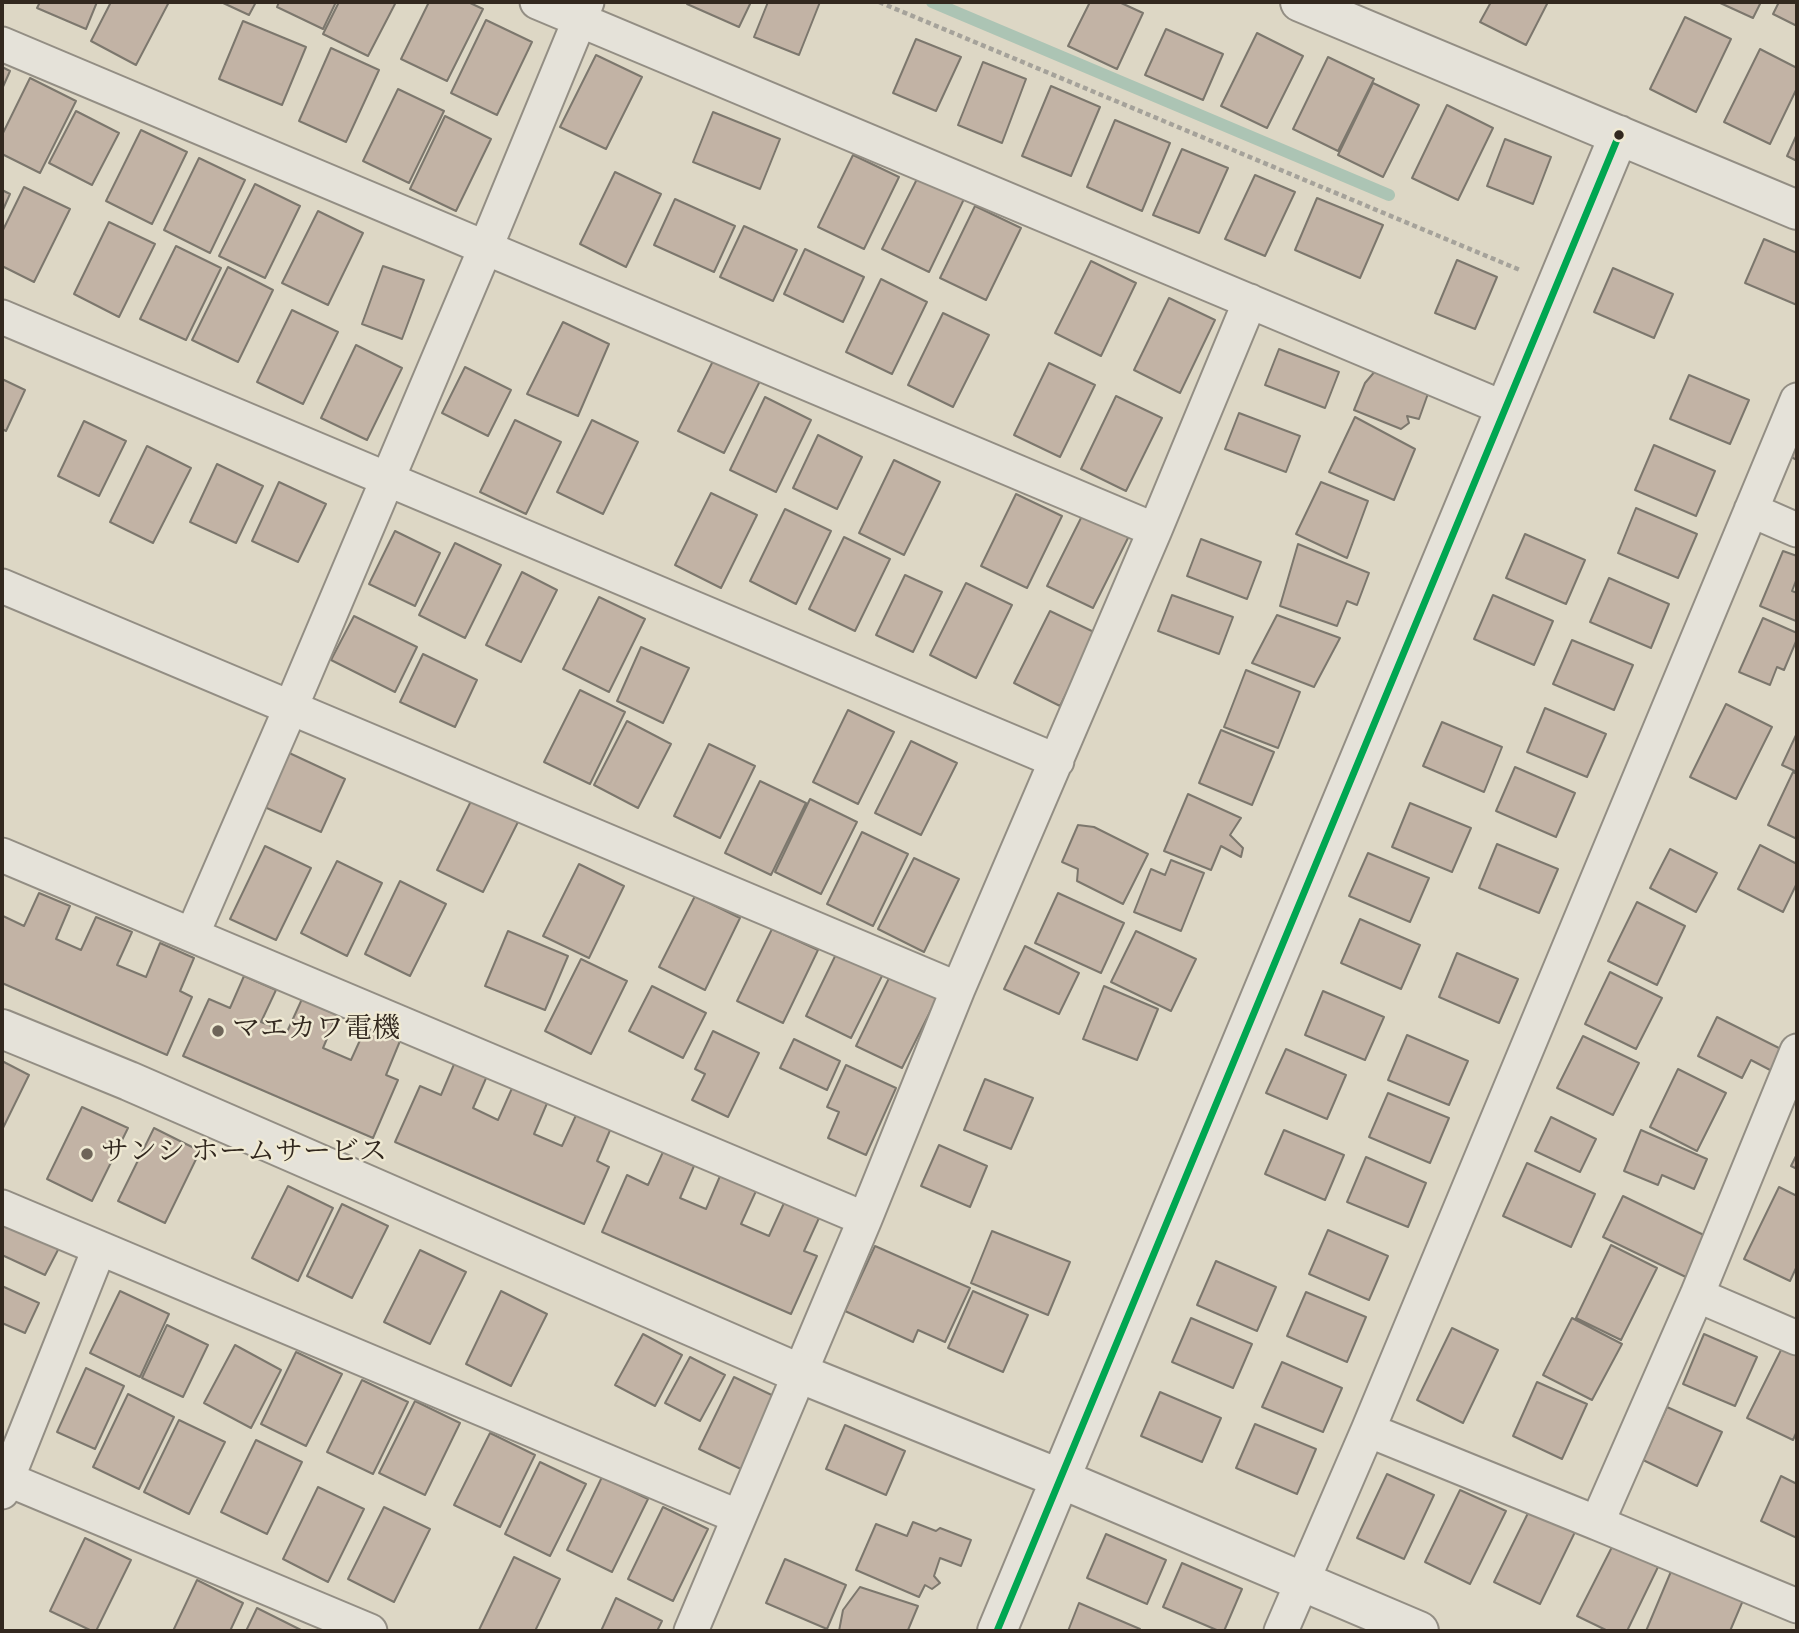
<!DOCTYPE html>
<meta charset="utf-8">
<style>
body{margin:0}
#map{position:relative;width:1799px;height:1633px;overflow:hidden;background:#ddd7c5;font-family:"IM FELL DW Pica",serif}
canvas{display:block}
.frame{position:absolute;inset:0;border:4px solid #32281f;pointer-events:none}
</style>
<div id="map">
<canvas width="1799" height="1633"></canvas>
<div class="frame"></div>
</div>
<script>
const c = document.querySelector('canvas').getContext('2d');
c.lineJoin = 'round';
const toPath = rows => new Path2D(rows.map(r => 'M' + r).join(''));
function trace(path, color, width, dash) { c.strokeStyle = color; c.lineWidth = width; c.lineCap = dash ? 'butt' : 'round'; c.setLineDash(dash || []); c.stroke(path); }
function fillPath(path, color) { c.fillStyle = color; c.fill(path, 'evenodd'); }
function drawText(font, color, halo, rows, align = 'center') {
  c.font = font + ' "IM FELL DW Pica","Noto Serif JP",serif'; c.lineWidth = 5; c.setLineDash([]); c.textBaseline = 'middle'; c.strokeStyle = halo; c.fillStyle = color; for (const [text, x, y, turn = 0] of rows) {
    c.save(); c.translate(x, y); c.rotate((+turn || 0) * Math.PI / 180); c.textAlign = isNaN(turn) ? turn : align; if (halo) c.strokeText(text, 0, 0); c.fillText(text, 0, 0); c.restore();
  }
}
const stream = toPath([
 [932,2,1389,195]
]);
const building = toPath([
 [40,2,97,2,86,29,37,8,40,2],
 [111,2,169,2,136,65,91,41,111,2],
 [221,2,256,2,249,15,221,2],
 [279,2,336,2,323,29,277,7,279,2],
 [339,2,396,2,368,56,323,34,339,2],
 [429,2,468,2,483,9,447,81,401,59,429,2],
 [688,2,751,2,739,27,687,4,688,2],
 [768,2,820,2,799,55,754,37,768,2],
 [1090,2,1119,2,1143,13,1117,69,1068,46,1090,2],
 [1491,2,1548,2,1526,45,1480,22,1491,2],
 [1718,2,1761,2,1753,18,1718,2],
 [1779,2,1797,2,1797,26,1773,14,1779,2],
 [1685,17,1731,39,1696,112,1650,89,1685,17],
 [486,20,532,42,497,115,451,93,486,20],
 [243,21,306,47,282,105,219,79,243,21],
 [1166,29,1223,54,1203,100,1145,75,1166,29],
 [1257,33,1303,56,1267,128,1221,106,1257,33],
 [916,39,961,57,936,111,893,93,916,39],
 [331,48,379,70,346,142,299,121,331,48],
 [1760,49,1797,68,1797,88,1770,144,1724,122,1760,49],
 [596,55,642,77,606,149,560,127,596,55],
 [1328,57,1374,79,1338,151,1293,129,1328,57],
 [983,62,1026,79,1002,143,958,125,983,62],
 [2,67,10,71,2,89,2,67],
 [30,78,76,101,40,173,2,154,2,135,30,78],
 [1373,83,1419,105,1383,177,1338,155,1373,83],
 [1051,86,1100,107,1071,176,1022,156,1051,86],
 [398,89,444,111,409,183,363,161,398,89],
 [1447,105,1493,128,1458,200,1412,178,1447,105],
 [76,111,119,133,92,185,49,163,76,111],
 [713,112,780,139,760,189,693,162,713,112],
 [445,116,491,139,456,211,410,189,445,116],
 [1115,120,1170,143,1142,211,1087,187,1115,120],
 [141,130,187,152,152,224,106,201,141,130],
 [1797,134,1797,161,1787,156,1797,134],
 [1505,139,1551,157,1533,204,1487,186,1505,139],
 [1182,149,1228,168,1199,233,1153,215,1182,149],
 [853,155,899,177,864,249,818,227,853,155],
 [199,158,245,180,210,253,164,230,199,158],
 [615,172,661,194,626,267,580,244,615,172],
 [1255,175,1295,192,1265,256,1225,239,1255,175],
 [918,177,964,199,929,272,882,249,918,177],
 [255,184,300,206,265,278,219,256,255,184],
 [24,187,70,209,34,282,2,266,2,232,24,187],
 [2,190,10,194,2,212,2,190],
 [1317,198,1383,225,1360,278,1295,250,1317,198],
 [675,199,735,226,714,272,654,245,675,199],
 [975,206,1021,228,986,300,940,278,975,206],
 [318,211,363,233,328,305,282,283,318,211],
 [109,222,155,244,119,317,74,294,109,222],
 [744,226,797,250,773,301,720,277,744,226],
 [1764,239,1797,253,1797,305,1745,283,1764,239],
 [176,246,221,268,186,340,140,319,176,246],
 [805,249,864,277,843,322,784,294,805,249],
 [1457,260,1497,277,1475,329,1435,313,1457,260],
 [1091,261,1136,283,1101,356,1055,333,1091,261],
 [383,266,424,280,402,339,362,324,383,266],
 [228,267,273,290,238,362,192,340,228,267],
 [1613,268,1673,294,1654,338,1594,312,1613,268],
 [881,279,927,302,892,374,846,352,881,279],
 [1169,298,1215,320,1180,393,1134,370,1169,298],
 [292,310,338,332,303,404,257,382,292,310],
 [943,313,989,335,953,407,908,385,943,313],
 [563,322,609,344,578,416,527,394,563,322],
 [356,345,402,368,367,440,321,418,356,345],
 [1279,349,1339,372,1325,408,1265,385,1279,349],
 [714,359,760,381,724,453,678,431,714,359],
 [1049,363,1095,385,1060,457,1014,435,1049,363],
 [1382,363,1430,388,1419,419,1407,416,1409,423,1401,429,1354,410,1365,383,1382,363],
 [465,367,511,390,488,436,442,413,465,367],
 [1689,375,1749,400,1730,444,1670,419,1689,375],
 [2,379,25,390,6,431,2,429,2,379],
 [1116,396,1162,418,1126,491,1081,469,1116,396],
 [765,397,811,420,776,492,730,470,765,397],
 [1239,413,1300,436,1286,472,1225,449,1239,413],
 [1355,417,1415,449,1394,500,1329,472,1355,417],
 [515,420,561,442,526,514,480,492,515,420],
 [592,420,638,442,603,514,557,492,592,420],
 [84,421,126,441,99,496,58,476,84,421],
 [818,435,862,457,837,509,793,488,818,435],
 [1797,443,1797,460,1791,457,1797,443],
 [1654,445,1715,471,1696,516,1635,490,1654,445],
 [147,446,191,468,153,543,110,522,147,446],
 [894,460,940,482,904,555,859,533,894,460],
 [217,464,263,486,236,543,190,522,217,464],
 [279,482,326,504,298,562,252,541,279,482],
 [1321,482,1368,501,1347,558,1296,534,1321,482],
 [711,493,757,515,721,588,675,565,711,493],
 [1016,494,1062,516,1027,588,981,566,1016,494],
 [1636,508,1697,534,1678,578,1618,553,1636,508],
 [785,509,831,531,796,604,750,581,785,509],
 [1083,514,1129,536,1093,608,1047,586,1083,514],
 [395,531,440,553,415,606,369,584,395,531],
 [1525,534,1585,560,1566,604,1506,578,1525,534],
 [844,537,890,559,855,631,809,609,844,537],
 [1201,539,1261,562,1247,599,1187,576,1201,539],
 [455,543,501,565,465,638,419,615,455,543],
 [1298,544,1369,573,1357,605,1347,601,1337,626,1280,606,1298,544],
 [1783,551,1797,556,1797,578,1792,591,1797,593,1797,616,1796,621,1760,606,1783,551],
 [522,572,557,590,521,662,486,645,522,572],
 [905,575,942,592,913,652,876,635,905,575],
 [1609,578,1669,604,1651,648,1590,622,1609,578],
 [966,583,1012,605,976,678,930,655,966,583],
 [1172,595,1233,617,1219,654,1158,631,1172,595],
 [1493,595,1553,621,1534,665,1474,639,1493,595],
 [599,597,645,619,609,692,563,669,599,597],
 [1050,611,1096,633,1060,706,1014,683,1050,611],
 [1277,615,1340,638,1314,687,1252,663,1277,615],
 [354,616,417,647,395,692,331,660,354,616],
 [1763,618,1797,633,1797,639,1784,670,1777,667,1770,685,1739,672,1763,618],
 [1572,640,1633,665,1614,710,1553,684,1572,640],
 [641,647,689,668,663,723,617,701,641,647],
 [423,654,477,680,455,727,400,702,423,654],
 [1246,670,1300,692,1278,748,1224,727,1246,670],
 [580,690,625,712,590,784,544,762,580,690],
 [1726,704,1772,727,1736,799,1690,777,1726,704],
 [1545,708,1606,734,1587,777,1527,752,1545,708],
 [848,710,894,732,858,804,813,782,848,710],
 [627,721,671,744,638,808,594,785,627,721],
 [1442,722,1502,747,1484,792,1423,766,1442,722],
 [1221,730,1274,752,1252,805,1199,783,1221,730],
 [1797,733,1797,772,1782,765,1797,733],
 [911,741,957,763,921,835,875,813,911,741],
 [709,744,755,766,720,838,674,816,709,744],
 [285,751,345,779,321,832,260,805,285,751],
 [1515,767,1575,793,1556,837,1496,811,1515,767],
 [1793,772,1797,774,1797,839,1768,825,1793,772],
 [760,781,806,803,771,875,725,853,760,781],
 [1188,794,1241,818,1230,835,1243,848,1241,857,1221,846,1211,870,1164,851,1188,794],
 [473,797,519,820,483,892,437,870,473,797],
 [810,799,857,822,821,894,775,872,810,799],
 [1410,803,1471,828,1452,872,1392,847,1410,803],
 [1078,825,1094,827,1148,854,1123,904,1077,881,1078,869,1062,862,1078,825],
 [862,832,908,854,873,926,827,904,862,832],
 [1497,844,1558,869,1539,913,1479,888,1497,844],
 [1760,845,1797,864,1797,883,1783,912,1738,889,1760,845],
 [265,846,311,868,276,940,230,919,265,846],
 [1670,849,1717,873,1696,912,1650,888,1670,849],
 [1368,853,1429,878,1410,922,1349,896,1368,853],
 [914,858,959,879,924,952,878,929,914,858],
 [1171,860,1204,873,1181,931,1134,912,1151,869,1165,875,1171,860],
 [337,861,382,883,347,956,301,933,337,861],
 [579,864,624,886,589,958,543,936,579,864],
 [400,881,446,904,410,976,365,954,400,881],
 [39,893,70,906,56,939,81,950,96,917,132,932,117,965,146,977,160,943,194,958,180,991,192,997,167,1055,2,983,2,918,3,916,24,926,39,893],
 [1058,893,1124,923,1101,973,1035,943,1058,893],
 [695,896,740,918,705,990,659,967,695,896],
 [1637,902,1685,926,1657,985,1608,961,1637,902],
 [1360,919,1420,945,1401,989,1341,963,1360,919],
 [772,929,818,950,783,1023,737,1001,772,929],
 [508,931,568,956,545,1010,485,986,508,931],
 [1136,931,1196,959,1171,1011,1111,982,1136,931],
 [841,944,887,966,851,1038,806,1016,841,944],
 [1025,946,1079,973,1059,1014,1004,989,1025,946],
 [1457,953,1518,979,1499,1023,1439,997,1457,953],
 [581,959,627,981,591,1054,545,1031,581,959],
 [1610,972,1662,998,1636,1049,1585,1024,1610,972],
 [891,974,938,996,902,1068,856,1046,891,974],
 [244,976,276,990,261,1022,287,1032,302,999,337,1015,323,1048,351,1060,366,1027,400,1041,386,1075,398,1080,373,1138,183,1056,209,999,230,1008,244,976],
 [652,986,706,1013,683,1058,629,1031,652,986],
 [1104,986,1158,1009,1137,1060,1083,1039,1104,986],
 [1323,991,1384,1017,1365,1060,1305,1035,1323,991],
 [1717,1017,1783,1050,1772,1071,1751,1060,1742,1078,1698,1056,1717,1017],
 [713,1031,759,1053,728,1117,692,1100,705,1074,695,1069,713,1031],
 [1407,1035,1468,1061,1449,1105,1388,1080,1407,1035],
 [1583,1036,1639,1063,1613,1115,1557,1088,1583,1036],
 [794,1039,840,1061,827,1090,780,1068,794,1039],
 [1286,1049,1346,1075,1327,1119,1266,1093,1286,1049],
 [2,1061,29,1075,2,1130,2,1061],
 [455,1062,487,1076,473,1108,498,1120,513,1086,548,1101,534,1134,562,1146,577,1113,611,1128,597,1161,609,1167,584,1224,395,1142,420,1086,441,1095,455,1062],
 [846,1065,896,1088,866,1155,828,1138,839,1112,827,1107,846,1065],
 [1678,1069,1726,1093,1697,1151,1650,1127,1678,1069],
 [985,1079,1033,1098,1011,1149,964,1130,985,1079],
 [1388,1093,1449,1118,1430,1163,1369,1137,1388,1093],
 [82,1107,128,1128,92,1201,47,1179,82,1107],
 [1551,1117,1596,1139,1580,1172,1535,1151,1551,1117],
 [154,1128,200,1151,165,1223,118,1201,154,1128],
 [1284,1130,1344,1155,1325,1200,1265,1174,1284,1130],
 [1641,1130,1707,1159,1694,1189,1662,1175,1658,1185,1624,1171,1641,1130],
 [939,1145,987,1166,970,1207,921,1186,939,1145],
 [663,1152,694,1166,680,1198,706,1209,720,1176,756,1191,741,1224,769,1236,784,1203,819,1218,804,1251,817,1256,791,1314,602,1232,627,1175,648,1185,663,1152],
 [1797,1154,1797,1169,1791,1166,1797,1154],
 [1366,1157,1426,1183,1408,1227,1347,1202,1366,1157],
 [1527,1163,1595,1194,1571,1247,1503,1216,1527,1163],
 [288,1186,333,1208,298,1281,252,1258,288,1186],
 [1779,1187,1797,1196,1797,1266,1790,1281,1744,1259,1779,1187],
 [1623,1196,1710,1238,1690,1279,1603,1237,1623,1196],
 [342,1204,388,1226,352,1298,307,1276,342,1204],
 [2,1223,60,1246,45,1275,2,1255,2,1223],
 [1328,1230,1388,1256,1369,1300,1309,1274,1328,1230],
 [992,1231,1070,1262,1048,1315,971,1283,992,1231],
 [1611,1245,1657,1268,1621,1340,1576,1318,1611,1245],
 [875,1246,970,1288,945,1342,918,1330,913,1342,845,1311,875,1246],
 [420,1250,466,1272,430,1344,384,1322,420,1250],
 [1216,1261,1276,1287,1257,1331,1197,1305,1216,1261],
 [2,1286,39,1303,25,1333,2,1323,2,1286],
 [120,1291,169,1314,140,1377,90,1353,120,1291],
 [501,1291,547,1314,511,1386,466,1364,501,1291],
 [973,1291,1028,1315,1003,1372,948,1348,973,1291],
 [1306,1292,1366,1317,1347,1362,1287,1336,1306,1292],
 [1191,1318,1252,1344,1233,1388,1172,1362,1191,1318],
 [1572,1318,1622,1344,1592,1400,1543,1375,1572,1318],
 [167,1325,208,1345,183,1397,142,1378,167,1325],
 [1452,1328,1498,1350,1463,1423,1417,1400,1452,1328],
 [643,1334,682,1355,655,1406,615,1385,643,1334],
 [1704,1334,1757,1357,1735,1406,1683,1384,1704,1334],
 [235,1345,281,1370,251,1428,204,1403,235,1345],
 [1783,1346,1797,1353,1797,1431,1793,1440,1747,1418,1783,1346],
 [296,1352,342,1374,306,1446,261,1424,296,1352],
 [690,1357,725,1375,700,1421,665,1403,690,1357],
 [1282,1362,1342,1388,1323,1432,1262,1407,1282,1362],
 [86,1368,124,1386,95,1449,57,1432,86,1368],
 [734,1377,780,1399,745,1471,699,1449,734,1377],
 [362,1380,408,1402,373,1474,327,1452,362,1380],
 [1537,1382,1587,1404,1562,1459,1513,1436,1537,1382],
 [1160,1392,1221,1418,1202,1462,1141,1436,1160,1392],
 [128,1394,174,1417,139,1489,93,1467,128,1394],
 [415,1401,460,1423,425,1495,379,1473,415,1401],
 [1667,1407,1722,1432,1697,1486,1643,1460,1667,1407],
 [179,1420,225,1442,189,1514,144,1492,179,1420],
 [1255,1424,1316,1449,1297,1494,1236,1468,1255,1424],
 [845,1425,905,1451,886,1495,826,1469,845,1425],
 [490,1433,535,1455,500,1527,454,1505,490,1433],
 [256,1440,302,1462,267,1534,221,1512,256,1440],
 [540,1462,586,1484,550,1556,505,1534,540,1462],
 [1387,1474,1434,1495,1404,1559,1357,1538,1387,1474],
 [1781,1476,1797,1484,1797,1538,1761,1521,1781,1476],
 [602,1477,648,1499,612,1572,567,1550,602,1477],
 [318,1487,364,1509,328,1582,283,1559,318,1487],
 [1460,1490,1506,1511,1470,1584,1425,1562,1460,1490],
 [384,1507,430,1529,394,1602,348,1579,384,1507],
 [663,1507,708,1529,673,1601,628,1579,663,1507],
 [1530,1509,1575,1532,1540,1604,1494,1582,1530,1509],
 [913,1522,936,1531,940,1528,971,1540,961,1566,940,1558,934,1576,940,1583,932,1589,925,1585,919,1597,856,1570,876,1524,907,1536,913,1522],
 [1106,1534,1166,1560,1147,1604,1087,1578,1106,1534],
 [85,1538,131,1560,96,1631,92,1631,50,1611,85,1538],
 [1613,1545,1658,1567,1627,1631,1608,1631,1577,1616,1613,1545],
 [514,1557,560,1579,535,1631,482,1631,479,1630,514,1557],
 [785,1559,846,1585,827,1629,766,1603,785,1559],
 [1675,1562,1747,1591,1730,1631,1646,1631,1675,1562],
 [1182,1563,1242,1589,1224,1631,1219,1631,1163,1607,1182,1563],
 [197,1580,243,1603,230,1631,173,1631,197,1580],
 [860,1587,918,1606,908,1630,912,1631,839,1631,843,1610,860,1587],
 [616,1598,662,1621,657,1631,601,1631,616,1598],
 [1079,1603,1140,1629,1139,1631,1068,1631,1079,1603],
 [257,1608,303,1631,246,1631,257,1608]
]);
const path = toPath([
 [879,2,1520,270]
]);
const minor = toPath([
 [537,2,1506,409],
 [2,44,1155,530],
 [2,317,1057,761],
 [1751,510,1797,530],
 [2,586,958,989],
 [2,855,865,1219],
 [192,935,291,707,485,249,587,2],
 [2,1207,739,1517],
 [1697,1295,1797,1338],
 [1368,1430,1597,1523,1697,1295,1797,1051],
 [7,1479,370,1631],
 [2,1492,99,1249],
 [1597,1523,1797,1606],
 [691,1631,865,1219,958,989,1155,530,1250,301],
 [1281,1631,1368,1430,1797,400]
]);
const tertiary = toPath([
 [1300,2,1797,210],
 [2,1029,129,1081,801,1374,1061,1479,1419,1631],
 [997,1631,1619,135]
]);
const bus1 = toPath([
 [997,1631,1619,135]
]);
const markers = [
 [1619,135,6,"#32281f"],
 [218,1031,7,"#6e6559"],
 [87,1154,7,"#6e6559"]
];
const poiNames = [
 ["マエカワ電機",232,1031],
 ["サンシ ホームサービス",101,1154]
];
trace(stream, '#acc4b4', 12);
fillPath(building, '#c2b3a5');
trace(building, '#7c776d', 2);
trace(minor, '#938e84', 37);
trace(tertiary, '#938e84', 42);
trace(path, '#a5a29a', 4.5, [5, 3.5]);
trace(minor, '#e5e2d9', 33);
trace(tertiary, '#e5e2d9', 38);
trace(bus1, '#00a651', 7);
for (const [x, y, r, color] of markers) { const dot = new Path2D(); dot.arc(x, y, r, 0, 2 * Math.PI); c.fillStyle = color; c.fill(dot); trace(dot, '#efe9d3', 2.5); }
drawText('28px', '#32281f', '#efe9d3', poiNames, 'left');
</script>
